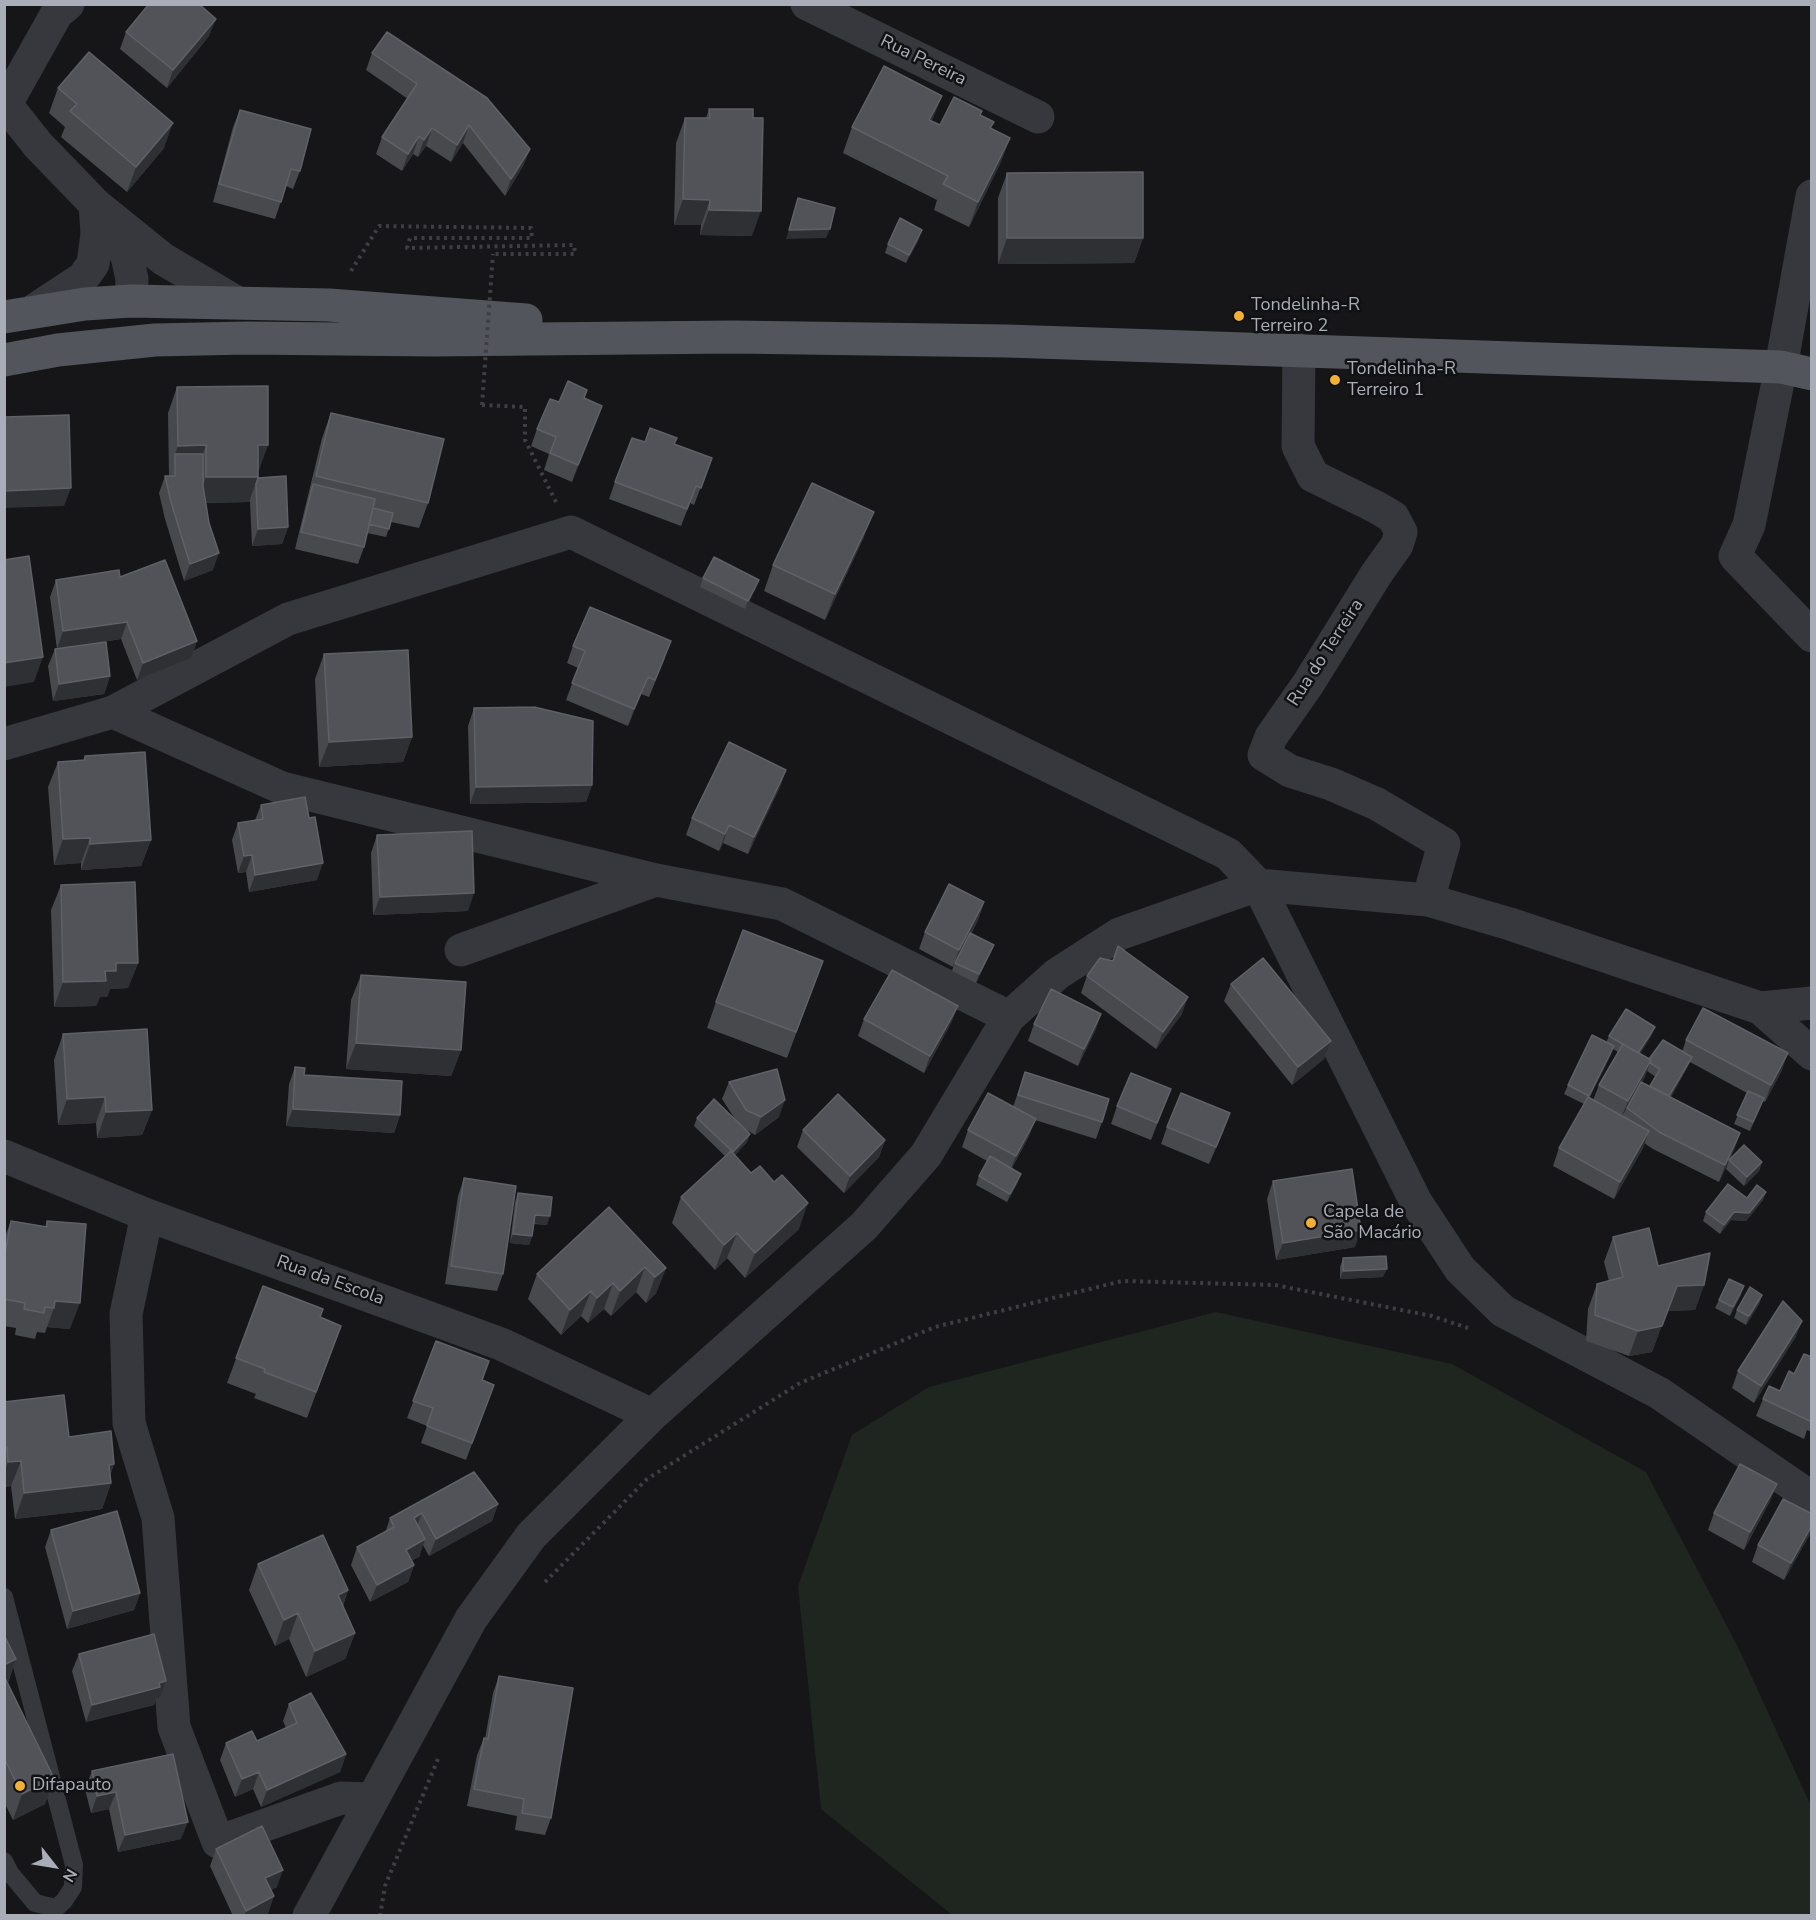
<!DOCTYPE html>
<meta charset="utf-8">
<style>
body{margin:0}
#map{position:relative;width:1816px;height:1920px;overflow:hidden;background:#161618;font-family:"Nunito Sans",sans-serif}
canvas{display:block}
.frame{position:absolute;inset:0;border:6px solid #a8adb8;pointer-events:none}
.north{position:absolute;left:24px;top:1836px;width:60px;height:60px;-webkit-text-stroke:4px #111113;paint-order:stroke;rotate:121deg;font-size:16px;font-weight:700;line-height:24px;text-align:center;color:#a8adb8}
.north::after{content:'';display:block;margin:auto;width:21px;height:27px;background:#a8adb8;clip-path:polygon(50% 0,100% 100%,50% 72%,0 100%)}
</style>
<div id="map">
<canvas width="1816" height="1920"></canvas>
<div class="frame"></div>
<div class="north">N</div>
</div>
<script>
const c = document.querySelector('canvas').getContext('2d');
c.lineJoin = 'round';
function fillPath(path, color) { c.fillStyle = color; c.fill(path, 'evenodd'); }
const toPath = rows => new Path2D(rows.map(r => 'M' + r).join(''));
function trace(path, color, width, dash) { c.strokeStyle = color; c.lineWidth = width; c.lineCap = dash ? 'butt' : 'round'; c.setLineDash(dash || []); c.stroke(path); }
function drawText(font, color, halo, rows, align = 'center') {
  c.font = font + ' "Nunito Sans",sans-serif'; c.lineWidth = 5; c.setLineDash([]); c.textBaseline = 'middle'; c.strokeStyle = halo; c.fillStyle = color; for (const [text, x, y, turn = 0] of rows) {
    c.save(); c.translate(x, y); c.rotate((+turn || 0) * Math.PI / 180); c.textAlign = isNaN(turn) ? turn : align; if (halo) c.strokeText(text, 0, 0); c.fillText(text, 0, 0); c.restore();
  }
}
const green = toPath([
 [1216,1312,1452,1364,1646,1472,1738,1647,1811,1806,1811,1915,952,1915,821,1809,798,1586,852,1435,929,1387]
]);
const path = toPath([
 [351,271,379,226,531,228,532,238,410,238,407,248,574,245,575,254,493,254],
 [482,405,525,407,525,440,556,502],
 [545,1582,647,1479,800,1383,935,1327,1122,1281,1275,1285,1432,1316,1468,1328],
 [380,1916,385,1886,438,1759]
]);
const service = toPath([
 [4,1597,74,1865,73,1887,64,1901,56,1908,35,1903,10,1873,4,1861]
]);
const minor = toPath([
 [807,4,1038,117],
 [4,102,38,145,95,204,163,259,236,302],
 [6,104,57,13,68,4],
 [1812,196,1781,367,1749,525,1735,556,1812,636],
 [106,221,127,256,132,279,131,301],
 [33,311,83,278,93,264,97,234,95,204],
 [1299,350,1298,446,1313,476,1376,507,1393,517,1401,532,1397,545,1377,573,1308,684,1271,737,1264,755,1290,771,1331,784,1377,804,1444,844,1428,900],
 [113,712,288,619,571,532,1228,854,1258,885,1416,1202,1460,1269,1503,1311,1659,1393,1812,1498],
 [4,744,113,712,282,788,656,880,782,904,1009,1017],
 [461,950,656,880],
 [1760,1008,1812,1003],
 [4,1156,147,1215,501,1344,652,1415],
 [147,1215,126,1314,129,1423,158,1518,174,1727,218,1842,341,1798,372,1799],
 [309,1916,471,1619,531,1536,652,1415,864,1226,926,1155,1009,1017,1057,974,1119,934,1258,885,1428,900,1510,924,1760,1008,1812,1054]
]);
const primary = toPath([
 [4,317,85,304,131,301,329,305,526,320],
 [4,360,58,350,155,340,247,338,434,340,734,337,1007,341,1781,367,1812,374]
]);
const pathBridge = toPath([
 [482,405,493,254]
]);
const wall = toPath([
 [126,32,209,36,167,88,120,49],
 [372,53,530,149,523,166,505,196,463,143,451,162,426,146,418,157,413,154,402,171,376,154,382,137,408,99,366,70],
 [58,88,164,148,127,192,61,137,65,127,49,113],
 [709,109,752,236,700,235,701,225,674,225,676,143,685,118,706,118],
 [240,110,300,171,293,189,286,186,275,219,213,202,233,127],
 [981,116,991,129,1010,138,1000,164,969,227,934,210,937,200,843,153,852,127,932,121,940,125],
 [1007,173,1143,238,1134,263,998,264,998,198],
 [919,239,906,263,885,253,888,244],
 [177,387,268,445,258,470,258,478,288,527,282,544,252,546,250,501,249,502,206,503,213,570,184,581,165,519,159,493,165,476,169,476,168,413],
 [584,398,602,406,572,482,544,470,549,454,531,446,537,429,559,402],
 [331,413,428,503,419,528,391,522,386,537,367,533,364,547,358,564,295,549,322,438],
 [645,442,674,444,712,458,694,505,690,503,681,526,609,499,615,482],
 [864,537,825,620,764,591,773,565],
 [120,577,197,641,191,658,137,680,121,639,57,649,50,597,56,580],
 [703,578,756,588,745,609,700,587],
 [573,646,665,658,649,697,641,694,628,726,566,700,578,668,567,663],
 [55,649,110,676,104,694,53,701,48,666],
 [324,654,412,737,403,762,319,767,315,679],
 [474,708,592,785,586,802,470,804,468,726],
 [85,756,151,840,141,866,81,870,81,863,54,865,48,787,58,762,83,760],
 [786,770,780,787,748,854,723,843,719,851,686,835,692,818],
 [261,805,309,818,317,880,249,892,246,872,238,873,232,840,238,823,255,820],
 [377,835,468,911,373,915,371,853],
 [61,885,138,963,128,988,110,989,107,997,100,997,96,1006,54,1007,51,910],
 [984,902,978,920,971,934,990,954,976,983,952,971,954,965,953,967,919,949,925,932],
 [1118,946,1182,1014,1156,1049,1081,993,1087,976,1112,961],
 [823,961,787,1058,707,1028,716,1002],
 [361,975,461,1050,451,1076,346,1069,351,1000],
 [1231,984,1331,1041,1324,1059,1292,1085,1224,1001],
 [958,1006,951,1023,924,1073,858,1036,864,1019],
 [1101,1014,1095,1031,1078,1066,1028,1041,1034,1024],
 [1655,1027,1651,1036,1640,1054,1649,1059,1682,1052,1686,1040,1782,1070,1765,1102,1763,1101,1750,1131,1734,1124,1747,1093,1690,1062,1671,1097,1740,1133,1734,1150,1719,1182,1653,1149,1644,1143,1643,1148,1614,1199,1553,1166,1559,1148,1584,1104,1564,1094,1568,1085,1606,1043,1609,1036],
 [1613,1049,1618,1052,1599,1085,1593,1100,1589,1098],
 [1647,1071,1656,1077,1650,1086,1642,1082],
 [63,1034,152,1110,142,1135,97,1138,96,1123,58,1125,54,1060],
 [295,1067,304,1075,400,1115,394,1133,286,1126,289,1084],
 [1025,1072,1102,1122,1096,1139,1035,1120,1029,1136,1012,1168,1018,1182,1007,1202,976,1185,979,1176,987,1161,962,1147,968,1130,1013,1107],
 [729,1082,779,1117,755,1135,747,1130,750,1134,747,1142,735,1155,799,1229,745,1278,727,1258,715,1270,672,1223,681,1197,725,1156,694,1126,697,1118,735,1119,722,1099],
 [1171,1089,1151,1140,1111,1124,1117,1106],
 [1167,1127,1224,1130,1209,1164,1161,1144],
 [803,1130,885,1140,879,1157,844,1193,797,1147],
 [1729,1160,1762,1162,1759,1171,1744,1186,1726,1169],
 [464,1178,503,1274,497,1291,445,1284,458,1196],
 [1273,1181,1355,1247,1276,1260,1267,1199],
 [518,1193,547,1225,534,1224,532,1236,529,1245,510,1243,515,1202],
 [1747,1198,1763,1200,1746,1221,1731,1220,1720,1234,1703,1221,1706,1212],
 [609,1207,666,1268,656,1293,646,1303,636,1292,611,1316,604,1309,588,1323,581,1316,561,1335,528,1299,537,1274],
 [11,1221,45,1227,47,1221,70,1329,47,1327,45,1333,37,1332,35,1339,15,1335,16,1328,4,1326,4,1239],
 [1613,1237,1658,1266,1704,1285,1695,1310,1667,1311,1652,1352,1629,1356,1586,1341,1588,1309,1597,1284,1609,1281,1604,1262],
 [1343,1258,1383,1277,1340,1279,1340,1267],
 [263,1286,320,1317,341,1326,307,1418,254,1398,256,1394,227,1383],
 [1741,1295,1730,1316,1715,1308,1719,1300],
 [1762,1295,1759,1304,1746,1325,1734,1318,1737,1310],
 [1802,1321,1795,1338,1754,1403,1732,1388,1738,1371],
 [436,1341,482,1380,494,1385,466,1460,421,1443,427,1426,407,1418],
 [1812,1357,1812,1432,1807,1430,1804,1439,1756,1416,1763,1399,1780,1391,1794,1374],
 [4,1402,69,1437,114,1464,110,1475,111,1483,102,1509,15,1519,11,1486,4,1487],
 [474,1472,498,1504,492,1521,429,1556,423,1545,419,1557,412,1560,414,1565,408,1582,370,1602,351,1565,357,1547,385,1533,390,1518],
 [1777,1484,1770,1501,1744,1550,1708,1530,1714,1513],
 [1812,1514,1812,1529,1810,1534,1784,1580,1752,1562,1758,1545],
 [51,1530,140,1593,134,1610,67,1629,45,1547],
 [258,1564,348,1590,343,1606,355,1633,345,1659,306,1677,289,1639,275,1646,249,1590],
 [4,1635,16,1659,8,1683,54,1778,45,1804,13,1820,4,1802],
 [79,1654,160,1698,156,1699,154,1705,86,1722,72,1671],
 [499,1676,551,1818,545,1835,515,1830,517,1816,467,1806,477,1755,484,1738,485,1739,493,1693],
 [289,1704,346,1754,340,1772,261,1807,253,1789,235,1797,220,1760,226,1743,257,1741,286,1728,283,1721],
 [92,1771,181,1839,118,1852,109,1809,91,1813,85,1789],
 [216,1849,277,1887,271,1890,268,1914,264,1916,233,1916,210,1866]
]);
const shadedWall = toPath([
 [216,19,209,36,167,88,173,70],
 [942,96,932,121,929,120],
 [173,123,164,148,127,192,136,167],
 [469,125,463,143,451,162,457,145],
 [432,128,426,146,418,157,424,140],
 [419,136,413,154,402,171,408,154],
 [1010,138,1000,164,969,227,978,202],
 [530,149,523,166,505,196,511,179],
 [683,199,710,200,701,225,674,225],
 [709,210,761,211,752,236,700,235],
 [830,229,826,238,786,239,789,230],
 [922,230,919,239,906,263,909,255],
 [1007,238,1143,238,1134,263,998,264],
 [602,406,596,423,572,482,578,465],
 [206,445,197,471,175,454,178,446],
 [258,445,268,445,259,470,249,471],
 [206,477,258,477,249,502,197,503],
 [71,488,64,506,4,508,4,491],
 [874,512,864,537,825,620,835,594],
 [288,527,282,544,252,546,258,529],
 [219,553,213,570,184,581,190,564],
 [759,580,756,588,745,609,748,601],
 [127,622,121,639,57,649,63,631],
 [197,641,191,658,137,680,143,663],
 [43,657,34,682,4,687,4,663],
 [110,676,104,694,53,701,59,684],
 [648,677,641,694,628,726,634,709],
 [412,737,403,762,319,767,329,742],
 [786,770,780,787,748,854,754,837],
 [592,785,586,802,470,804,476,787],
 [729,825,723,843,719,851,725,834],
 [90,838,81,863,54,865,63,839],
 [151,840,141,866,81,870,90,844],
 [252,855,246,872,238,873,244,856],
 [323,863,317,880,249,892,255,875],
 [474,893,468,911,373,915,380,897],
 [984,902,978,920,953,967,959,950],
 [994,945,990,954,976,983,979,974],
 [116,963,138,963,128,988,110,989,107,997,100,997,96,1006,54,1007,63,982,105,971],
 [1188,997,1182,1014,1156,1049,1163,1032],
 [958,1006,951,1023,924,1073,930,1056],
 [1101,1014,1095,1031,1078,1066,1084,1049],
 [1655,1027,1651,1036,1634,1063,1637,1054],
 [1331,1041,1324,1059,1292,1085,1298,1067],
 [356,1043,461,1050,451,1076,346,1069],
 [1614,1046,1611,1055,1586,1105,1589,1096],
 [1788,1053,1782,1070,1765,1102,1771,1085],
 [1692,1057,1688,1066,1666,1106,1669,1097],
 [1651,1060,1645,1077,1621,1118,1628,1101],
 [105,1097,96,1123,58,1125,67,1099],
 [785,1100,779,1117,755,1135,761,1117],
 [293,1109,400,1115,394,1133,286,1126],
 [152,1110,142,1135,97,1138,106,1112],
 [1230,1113,1224,1130,1209,1164],
 [1036,1119,1029,1136,1009,1173,1016,1156],
 [1649,1131,1643,1148,1614,1199,1620,1182],
 [1740,1133,1734,1150,1719,1182,1725,1165],
 [750,1134,747,1142,730,1161,733,1152],
 [885,1140,879,1157,844,1193,850,1176],
 [1762,1162,1759,1171,1744,1186,1747,1177],
 [1021,1174,1018,1182,1007,1202,1010,1194],
 [1766,1192,1763,1200,1746,1221,1731,1220,1720,1234,1724,1225,1734,1212],
 [808,1203,799,1229,745,1278,755,1253],
 [535,1215,550,1216,547,1225,532,1223],
 [1361,1230,1355,1247,1276,1260,1283,1243],
 [737,1233,727,1258,715,1270,724,1245],
 [513,1234,532,1236,529,1245,510,1243],
 [645,1267,636,1292,611,1316,620,1291],
 [666,1268,656,1293,646,1303,655,1277],
 [1387,1269,1383,1277,1340,1279,1343,1271],
 [613,1283,604,1309,588,1323,597,1298],
 [1704,1285,1695,1310,1667,1311,1652,1352,1629,1356,1638,1331,1677,1286],
 [1744,1286,1741,1295,1730,1316,1733,1307],
 [591,1291,581,1316,561,1335,570,1310],
 [1762,1295,1759,1304,1746,1325,1749,1316],
 [55,1301,80,1303,70,1329,47,1327,54,1308],
 [1802,1321,1795,1338,1754,1403,1761,1386],
 [21,1461,11,1486,4,1487,4,1473,8,1462],
 [114,1464,107,1484,111,1483,102,1509,15,1519,24,1493,109,1465],
 [1777,1484,1770,1501,1744,1550,1750,1532],
 [498,1504,492,1521,429,1556,436,1539],
 [422,1513,415,1530,414,1518],
 [1812,1525,1812,1529,1810,1534,1784,1580,1791,1563],
 [425,1539,419,1557,400,1567,406,1550],
 [414,1565,408,1582,370,1602,377,1585],
 [348,1590,339,1616,338,1595],
 [140,1593,134,1610,67,1629,73,1611],
 [298,1613,289,1639,275,1646,284,1620],
 [355,1633,345,1659,306,1677,315,1651],
 [16,1659,7,1685,4,1686,4,1665],
 [166,1681,160,1698,156,1699,154,1705,86,1722,92,1705],
 [346,1754,340,1772,261,1807,267,1790],
 [259,1772,253,1789,235,1797,242,1779],
 [54,1778,45,1804,13,1820,22,1794],
 [116,1792,109,1809,91,1813,97,1796],
 [188,1822,181,1839,118,1852,125,1835],
 [283,1870,277,1887,259,1895,265,1878],
 [274,1896,268,1914,264,1916,244,1916,246,1911]
]);
const building = toPath([
 [149,4,199,4,216,19,173,70,126,32,149,4],
 [387,32,487,98,530,149,511,179,469,125,457,145,432,128,424,140,419,136,408,154,382,137,417,84,372,53,387,32],
 [89,52,173,123,136,167,70,111,77,104,58,88,89,52],
 [884,66,942,96,929,120,940,125,954,97,982,111,980,115,994,122,990,128,1010,138,978,202,943,184,948,176,852,127,884,66],
 [709,109,753,109,753,118,763,118,761,211,709,210,710,200,683,199,685,118,710,118,709,109],
 [240,110,311,129,300,171,291,169,281,202,219,184,240,110],
 [1143,172,1143,238,1007,238,1007,173,1143,172],
 [798,198,835,208,830,229,789,230,798,198],
 [900,218,922,230,909,255,888,244,900,218],
 [568,381,587,390,584,398,602,406,578,465,550,453,556,437,537,429,550,399,559,402,568,381],
 [268,386,268,445,258,445,258,477,206,477,206,445,178,446,177,387,268,386],
 [331,413,444,439,428,503,316,476,331,413],
 [69,415,71,488,4,491,4,417,69,415],
 [650,428,677,438,674,444,712,458,701,488,696,486,687,509,615,482,632,438,645,442,650,428],
 [175,454,203,454,203,486,209,523,219,553,190,564,171,502,165,476,175,476,175,454],
 [286,476,288,527,258,529,256,484,258,478,286,476],
 [812,483,874,512,835,594,773,565,812,483],
 [313,484,375,499,364,547,301,532,313,484],
 [373,508,393,513,389,529,369,524,373,508],
 [29,556,43,657,4,663,4,560,29,556],
 [714,557,759,580,748,601,703,578,714,557],
 [165,560,197,641,143,663,127,622,63,631,56,580,119,570,120,577,165,560],
 [590,607,671,641,655,680,648,677,634,709,572,683,585,651,573,646,590,607],
 [106,642,110,676,59,684,55,649,106,642],
 [408,650,412,737,329,742,324,654,408,650],
 [534,707,593,721,592,785,476,787,474,708,534,707],
 [729,742,786,770,754,837,729,825,725,834,692,818,729,742],
 [145,752,151,840,90,844,90,838,63,839,58,762,85,760,85,756,145,752],
 [305,797,309,818,315,817,323,863,255,875,252,855,244,856,238,823,263,819,261,805,305,797],
 [472,831,474,893,380,897,377,835,472,831],
 [135,882,138,963,116,963,116,971,105,971,106,981,63,982,61,885,135,882],
 [949,884,984,902,959,950,925,932,949,884],
 [743,930,823,961,796,1032,716,1002,743,930],
 [970,933,994,945,979,974,955,963,970,933],
 [1118,946,1188,997,1163,1032,1087,976,1100,958,1113,961,1118,946],
 [1263,958,1331,1041,1298,1067,1231,984,1263,958],
 [892,970,958,1006,930,1056,864,1019,892,970],
 [361,975,466,982,461,1050,356,1043,361,975],
 [1051,989,1101,1014,1084,1049,1034,1024,1051,989],
 [1703,1008,1788,1053,1771,1085,1686,1040,1703,1008],
 [1626,1009,1655,1027,1638,1053,1609,1036,1626,1009],
 [147,1029,152,1110,106,1112,105,1097,67,1099,63,1034,147,1029],
 [1592,1035,1614,1046,1589,1096,1568,1085,1592,1035],
 [1663,1040,1692,1057,1669,1096,1650,1086,1660,1069,1650,1063,1651,1060,1649,1059,1663,1040],
 [1623,1044,1651,1060,1628,1101,1599,1085,1623,1044],
 [295,1067,305,1068,304,1075,402,1081,400,1115,293,1109,295,1067],
 [777,1069,785,1100,761,1117,746,1110,729,1082,777,1069],
 [1025,1072,1109,1099,1102,1122,1018,1095,1025,1072],
 [1131,1073,1171,1089,1157,1123,1117,1106,1131,1073],
 [1641,1082,1740,1133,1725,1165,1659,1132,1627,1108,1641,1082],
 [1748,1091,1764,1098,1753,1122,1737,1115,1748,1091],
 [988,1093,1036,1119,1016,1156,968,1130,988,1093],
 [1181,1093,1230,1113,1216,1147,1167,1127,1181,1093],
 [838,1094,885,1140,850,1176,803,1130,838,1094],
 [1588,1097,1649,1131,1620,1182,1559,1148,1588,1097],
 [714,1099,750,1134,733,1152,697,1118,714,1099],
 [1744,1145,1762,1162,1747,1177,1729,1160,1744,1145],
 [731,1151,751,1173,760,1166,774,1182,782,1175,808,1203,755,1253,737,1233,724,1245,681,1197,731,1151],
 [990,1156,1021,1174,1010,1194,979,1176,990,1156],
 [1352,1169,1361,1230,1283,1243,1273,1181,1352,1169],
 [464,1178,516,1186,503,1274,451,1266,464,1178],
 [1728,1184,1747,1198,1757,1185,1766,1192,1749,1213,1734,1212,1724,1225,1706,1212,1728,1184],
 [518,1193,552,1197,550,1216,535,1215,532,1236,513,1234,518,1193],
 [609,1207,666,1268,655,1277,645,1267,620,1291,613,1283,597,1298,591,1291,570,1310,537,1274,609,1207],
 [11,1221,47,1227,47,1221,86,1224,80,1303,55,1301,54,1308,45,1307,44,1313,24,1309,25,1303,4,1299,4,1259,11,1221],
 [1649,1228,1658,1266,1710,1253,1704,1285,1677,1286,1662,1326,1638,1331,1595,1315,1597,1284,1623,1277,1613,1237,1649,1228],
 [1386,1256,1387,1269,1343,1271,1343,1258,1386,1256],
 [1729,1279,1744,1286,1733,1307,1719,1300,1729,1279],
 [263,1286,323,1309,320,1317,341,1326,316,1392,264,1372,265,1369,236,1358,263,1286],
 [1750,1287,1762,1295,1749,1316,1737,1310,1750,1287],
 [1783,1301,1802,1321,1761,1386,1738,1371,1783,1301],
 [436,1341,489,1361,482,1380,494,1385,472,1443,427,1426,433,1408,413,1401,436,1341],
 [1804,1354,1812,1357,1812,1418,1810,1421,1763,1399,1769,1386,1780,1391,1789,1371,1794,1374,1804,1354],
 [64,1395,69,1437,111,1431,114,1464,109,1465,111,1483,24,1493,21,1461,8,1462,7,1447,4,1447,4,1402,64,1395],
 [1740,1464,1777,1484,1750,1532,1714,1513,1740,1464],
 [474,1472,498,1504,436,1539,422,1513,414,1518,425,1539,406,1550,414,1565,377,1585,357,1547,394,1527,390,1518,474,1472],
 [1783,1499,1812,1514,1812,1525,1791,1563,1758,1545,1783,1499],
 [117,1511,140,1593,73,1611,51,1530,117,1511],
 [323,1535,348,1590,338,1595,355,1633,315,1651,298,1613,284,1620,258,1564,323,1535],
 [154,1634,166,1681,159,1683,160,1687,92,1705,79,1654,154,1634],
 [4,1635,16,1659,4,1665,4,1635],
 [4,1676,54,1778,22,1794,5,1760,4,1760,4,1676],
 [499,1676,573,1688,551,1818,522,1813,524,1799,474,1789,484,1738,488,1739,499,1676],
 [311,1693,346,1754,267,1790,259,1772,242,1779,226,1743,252,1731,257,1741,297,1723,289,1704,311,1693],
 [173,1754,188,1822,125,1835,116,1792,97,1796,92,1771,173,1754],
 [262,1826,283,1870,265,1878,274,1896,246,1911,216,1849,262,1826]
]);
const markers = [
 [1239,316,6,"#f2b134"],
 [1335,380,6,"#f2b134"],
 [1311,1223,6,"#f2b134"],
 [20,1786,6,"#f2b134"]
];
const streetNames = [
 ["Rua Pereira",923,61,26],
 ["Rua do Terreira",1326,653,-57],
 ["Rua da Escola",330,1281,20]
];
const poiNames = [
 ["Tondelinha-R",1251,306],
 ["Terreiro 2",1251,327],
 ["Tondelinha-R",1347,370],
 ["Terreiro 1",1347,391],
 ["Capela de",1323,1213],
 ["São Macário",1323,1234],
 ["Difapauto",32,1786]
];
fillPath(green, '#1e261f');
trace(path, '#3d3f44', 4, [3, 4.5]);
trace(service, '#37383d', 18);
trace(minor, '#37383d', 33);
trace(primary, '#53555c', 33);
trace(pathBridge, '#3d3f44', 4, [3, 4.5]);
fillPath(wall, '#47494d');
fillPath(shadedWall, '#2f3033');
fillPath(building, '#525359');
trace(building, '#5f6168', 1.5);
for (const [x, y, r, color] of markers) { const dot = new Path2D(); dot.arc(x, y, r, 0, 2 * Math.PI); c.fillStyle = color; c.fill(dot); trace(dot, '#111113', 2); }
drawText('18px', '#a8adb8', '#111113', streetNames);
drawText('18px', '#a8adb8', '#111113', poiNames, 'left');
</script>
